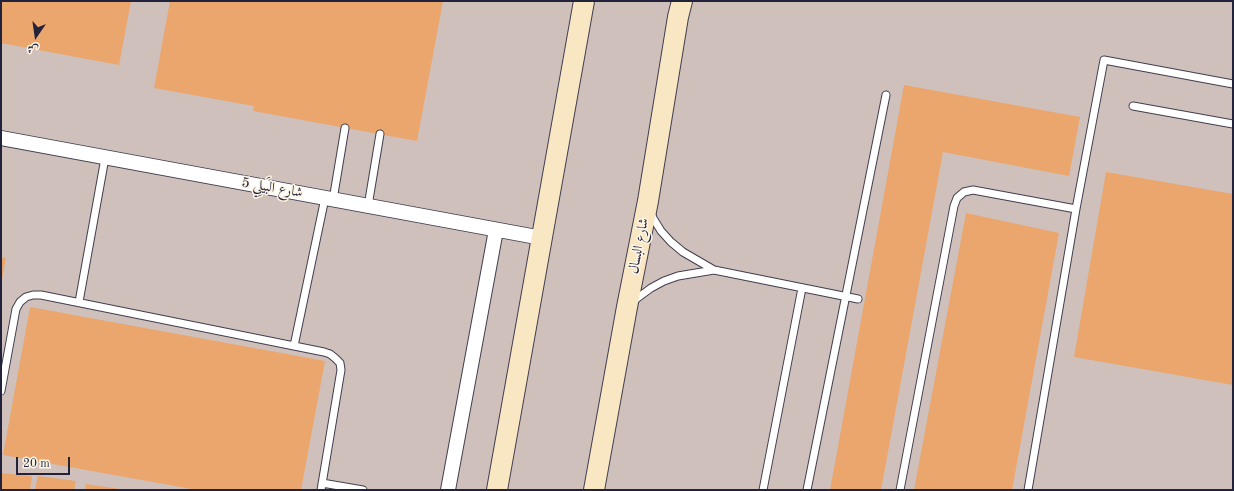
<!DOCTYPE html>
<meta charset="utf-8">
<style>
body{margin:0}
#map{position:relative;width:1234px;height:491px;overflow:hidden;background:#eae2bf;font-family:"Old Standard TT",Amiri,serif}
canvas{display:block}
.frame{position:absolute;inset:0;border:2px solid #22223b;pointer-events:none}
.north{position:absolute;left:16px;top:16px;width:40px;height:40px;-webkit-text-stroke:3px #fcf5e5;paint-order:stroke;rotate:193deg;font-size:11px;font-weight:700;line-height:16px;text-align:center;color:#22223b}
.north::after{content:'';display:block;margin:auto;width:14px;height:18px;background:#22223b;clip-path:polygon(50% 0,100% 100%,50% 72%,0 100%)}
.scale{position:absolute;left:16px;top:457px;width:54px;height:18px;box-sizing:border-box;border:2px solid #22223b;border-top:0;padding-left:5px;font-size:12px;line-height:14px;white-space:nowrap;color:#22223b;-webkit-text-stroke:3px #fcf5e5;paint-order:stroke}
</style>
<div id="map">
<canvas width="1234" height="491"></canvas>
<div class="frame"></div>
<div class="north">ش</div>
<div class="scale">20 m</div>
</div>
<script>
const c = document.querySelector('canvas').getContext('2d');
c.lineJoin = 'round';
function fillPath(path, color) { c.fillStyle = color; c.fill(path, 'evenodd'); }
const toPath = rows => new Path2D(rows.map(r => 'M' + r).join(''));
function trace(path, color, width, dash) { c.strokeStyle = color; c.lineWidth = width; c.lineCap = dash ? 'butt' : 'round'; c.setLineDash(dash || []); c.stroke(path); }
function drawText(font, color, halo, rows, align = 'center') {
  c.font = font + ' "Old Standard TT",Amiri,serif'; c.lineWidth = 3; c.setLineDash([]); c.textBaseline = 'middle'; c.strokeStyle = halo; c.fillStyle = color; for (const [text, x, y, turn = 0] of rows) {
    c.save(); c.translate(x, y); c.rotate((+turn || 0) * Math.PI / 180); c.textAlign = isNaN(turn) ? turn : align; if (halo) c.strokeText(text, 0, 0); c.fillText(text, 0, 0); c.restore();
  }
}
const industrial = toPath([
 [1,1,1233,1,1233,490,1,490]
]);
const building = toPath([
 [1,1,131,1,119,65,1,43],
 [170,1,443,1,417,141,253,111,254,106,154,88],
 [904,85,1080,117,1069,176,943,152,881,490,830,490],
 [1106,172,1233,194,1233,385,1074,357],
 [966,213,1059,233,1012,490,914,490],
 [1,257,6,258,2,279,1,279],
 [30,307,325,361,301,490,197,490,3,455],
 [1,473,32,476,30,490,1,490],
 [38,476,76,481,74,490,35,490],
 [86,484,120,489,120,490,85,490]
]);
const lane = toPath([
 [1133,106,1233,124],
 [333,200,345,128],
 [368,206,380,134],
 [651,213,653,218,661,231,671,242,683,252,714,270,858,299],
 [79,302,105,158],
 [632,302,651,288,664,281,678,276,714,270],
 [294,346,325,198],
 [1,391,16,309,20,302,26,297,33,295,41,295,324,352,330,354,335,358,340,363,341,370,321,490],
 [322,483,363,490],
 [763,490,802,288],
 [807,490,886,95],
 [900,490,954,206,957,198,964,192,973,190,1076,209],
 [1028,490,1076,209,1104,60,1233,84]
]);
const street = toPath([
 [1,138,542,238],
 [448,490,496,230]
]);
const secondary = toPath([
 [497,490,584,1],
 [594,490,627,307,648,201,678,17,682,1]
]);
const streetNames = [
 ["شارع البَيلِي 5",272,188,10],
 ["شارع البسال",639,246,-79]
];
fillPath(industrial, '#d0c0bc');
fillPath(building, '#eaa66c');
trace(lane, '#403f4f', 9);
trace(street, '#403f4f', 16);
trace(secondary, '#403f4f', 22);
trace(lane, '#fff', 7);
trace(street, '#fff', 14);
trace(secondary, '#f9e7c3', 20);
drawText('14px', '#22223b', '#fcf5e5', streetNames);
</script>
